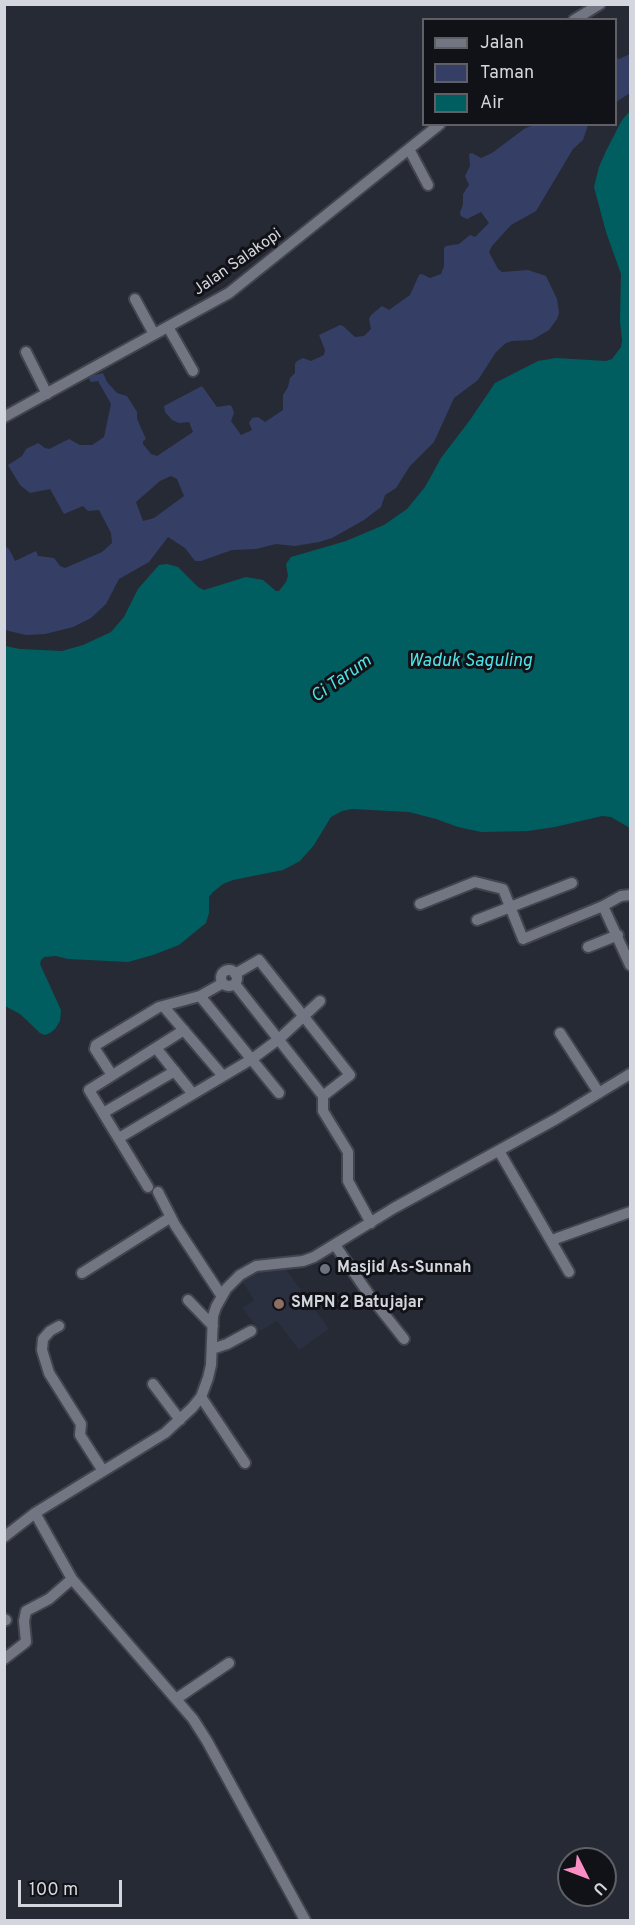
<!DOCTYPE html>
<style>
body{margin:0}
#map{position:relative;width:635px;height:1925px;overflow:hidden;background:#262a34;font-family:Overpass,sans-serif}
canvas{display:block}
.frame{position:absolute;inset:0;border:6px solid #d4d6dd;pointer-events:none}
.legend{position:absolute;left:422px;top:18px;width:195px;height:108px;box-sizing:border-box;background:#111217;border:2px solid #5f6066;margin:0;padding:8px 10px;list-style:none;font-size:18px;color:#d4d6dd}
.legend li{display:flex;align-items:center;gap:12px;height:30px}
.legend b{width:30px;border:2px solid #5f6066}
.north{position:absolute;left:557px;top:1847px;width:60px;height:60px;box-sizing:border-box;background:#111217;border:2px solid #5f6066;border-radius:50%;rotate:132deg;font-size:16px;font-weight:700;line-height:24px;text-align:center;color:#d4d6dd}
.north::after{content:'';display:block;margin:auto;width:21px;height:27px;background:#fb8fc5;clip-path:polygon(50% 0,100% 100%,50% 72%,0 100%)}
.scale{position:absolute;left:18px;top:1880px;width:104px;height:27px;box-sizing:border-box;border:3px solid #d4d6dd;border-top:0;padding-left:8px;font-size:18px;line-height:21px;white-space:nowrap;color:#d4d6dd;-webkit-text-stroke:4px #111217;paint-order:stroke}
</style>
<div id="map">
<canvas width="635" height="1925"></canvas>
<div class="frame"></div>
<ul class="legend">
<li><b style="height:8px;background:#727683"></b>Jalan</li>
<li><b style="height:16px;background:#353f65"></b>Taman</li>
<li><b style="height:16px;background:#015e60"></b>Air</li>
</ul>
<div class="north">U</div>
<div class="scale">100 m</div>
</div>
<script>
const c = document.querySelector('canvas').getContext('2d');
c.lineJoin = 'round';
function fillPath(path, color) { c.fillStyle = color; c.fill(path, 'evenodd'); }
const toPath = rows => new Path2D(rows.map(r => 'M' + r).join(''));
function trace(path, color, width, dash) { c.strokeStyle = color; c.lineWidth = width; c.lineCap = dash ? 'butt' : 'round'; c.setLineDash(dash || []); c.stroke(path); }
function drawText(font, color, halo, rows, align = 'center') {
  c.font = font + ' Overpass,sans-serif'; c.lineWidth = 6; c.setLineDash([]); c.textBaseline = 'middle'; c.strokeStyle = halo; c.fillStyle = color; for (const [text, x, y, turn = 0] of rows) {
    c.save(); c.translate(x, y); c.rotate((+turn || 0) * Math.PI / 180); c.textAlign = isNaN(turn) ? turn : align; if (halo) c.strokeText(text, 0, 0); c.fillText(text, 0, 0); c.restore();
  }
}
const built = toPath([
 [282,1264,329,1329,299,1350,277,1321,260,1331,242,1308,254,1300,240,1278]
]);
const green = toPath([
 [630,54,630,93,616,102,616,58,619,59],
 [549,124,588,125,583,140,573,149,536,211,511,225,492,246,489,252,498,269,502,272,528,270,546,276,557,299,559,313,557,319,549,330,532,340,512,341,506,343,496,352,478,380,454,398,434,442,410,466,396,488,385,495,381,507,364,520,332,538,319,542,295,546,276,544,256,549,232,550,201,561,195,561,185,548,168,537,149,562,119,579,106,604,91,618,73,627,45,634,26,635,5,630,5,546,9,549,15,561,36,551,38,556,54,558,60,566,65,568,102,552,112,543,111,533,99,510,88,511,83,506,64,514,50,489,30,493,20,485,8,465,22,456,26,449,38,443,45,448,49,449,69,439,80,445,92,445,104,437,111,404,98,381,91,382,89,379,91,376,103,373,107,382,117,393,127,396,137,412,137,419,146,439,143,441,143,444,151,454,157,456,193,432,189,422,179,423,172,420,165,412,164,406,202,386,217,407,230,405,232,407,234,413,231,421,241,435,252,430,249,423,252,418,258,417,265,422,283,410,283,395,288,387,290,378,295,373,295,364,297,361,303,358,311,361,324,355,325,350,319,335,340,325,343,326,355,337,364,336,371,329,369,319,371,315,382,306,389,310,410,295,419,275,422,274,430,278,441,274,444,266,444,248,446,246,459,244,470,235,475,237,489,223,481,212,467,219,461,216,460,213,463,204,463,194,469,185,465,176,470,166,469,154,472,153,481,158,492,153,524,129,533,125,547,126],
 [171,476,177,479,184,496,154,518,143,521,136,502,160,481]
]);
const water = toPath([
 [630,111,630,828,611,817,602,816,555,827,528,831,481,832,458,827,436,819,409,812,352,809,342,811,331,817,314,845,300,861,283,870,233,880,223,884,213,892,209,897,209,913,206,923,179,945,153,955,128,962,68,959,56,956,44,957,41,960,40,964,61,1010,60,1021,55,1029,50,1033,45,1035,40,1033,20,1014,5,1006,5,646,20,649,62,651,83,645,111,632,124,617,138,589,159,565,167,564,178,567,198,587,204,590,246,577,263,580,276,591,279,591,286,582,288,576,286,564,291,557,346,541,384,525,407,509,425,487,441,458,470,420,495,383,538,361,556,358,606,361,612,359,621,347,622,341,620,321,621,274,606,232,594,187,599,167,606,151,622,120]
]);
const minor = toPath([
 [574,20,600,4],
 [409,149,428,185],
 [135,299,154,334],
 [168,327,193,371],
 [26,352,47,394],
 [4,417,229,293,440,124],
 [420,904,475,882,503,889,523,939,603,906,621,896,630,895],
 [603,906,630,965],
 [477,920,572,883],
 [588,947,618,935],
 '221 978a8 8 0 1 1 16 0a8 8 0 1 1-16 0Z',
 [235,974,259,960,350,1075,323,1096],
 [235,984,323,1096,323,1111,348,1152,348,1181,371,1223],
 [200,996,279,1093],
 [164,1007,223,1076],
 [560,1033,599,1093],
 [156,1048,193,1094],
 [112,1075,95,1049,96,1045,159,1007,200,996,223,983],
 [103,1113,175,1071],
 [119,1138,252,1059,279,1039,320,1001],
 [499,1151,569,1272],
 [148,1187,89,1090,184,1030],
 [158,1192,175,1225,221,1295],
 [552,1240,630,1212],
 [335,1245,370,1296,404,1339],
 [82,1273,171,1217],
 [188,1300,213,1326],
 [59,1326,50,1331,43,1339,42,1350,49,1373,81,1424,80,1435,103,1471],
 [212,1349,227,1344,251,1331],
 [153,1384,180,1420],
 [201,1397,245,1463],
 [35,1513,72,1579,193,1719,207,1741,305,1920],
 [4,1537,35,1513,165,1433,192,1408,201,1397,208,1378,211,1365,213,1316,216,1307,226,1289,240,1275,256,1266,303,1261,314,1257,394,1208,556,1119,630,1074],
 [4,1619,6,1620],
 [4,1659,26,1642,24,1621,26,1611,49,1599,72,1579],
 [176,1699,229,1663]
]);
const markers = [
 [325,1269,6,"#6b7280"],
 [279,1304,6,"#8d6e63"]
];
const streetNames = [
 ["Jalan Salakopi",238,263,-35]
];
const poiNames = [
 ["Masjid As-Sunnah",337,1269],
 ["SMPN 2 Batujajar",291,1304]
];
const waterNames = [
 ["Waduk Saguling",470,662],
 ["Ci Tarum",342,680,-35]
];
fillPath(built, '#2b3041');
fillPath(green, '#353f65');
fillPath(water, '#015e60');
trace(minor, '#42454e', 14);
trace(minor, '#727683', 10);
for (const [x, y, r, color] of markers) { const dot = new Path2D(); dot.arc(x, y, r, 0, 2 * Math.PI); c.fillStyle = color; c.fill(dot); trace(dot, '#111217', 2); }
drawText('16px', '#d4d6dd', '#111217', streetNames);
drawText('bold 16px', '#d4d6dd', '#111217', poiNames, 'left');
drawText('italic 18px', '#4ee2e5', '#111217', waterNames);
</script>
